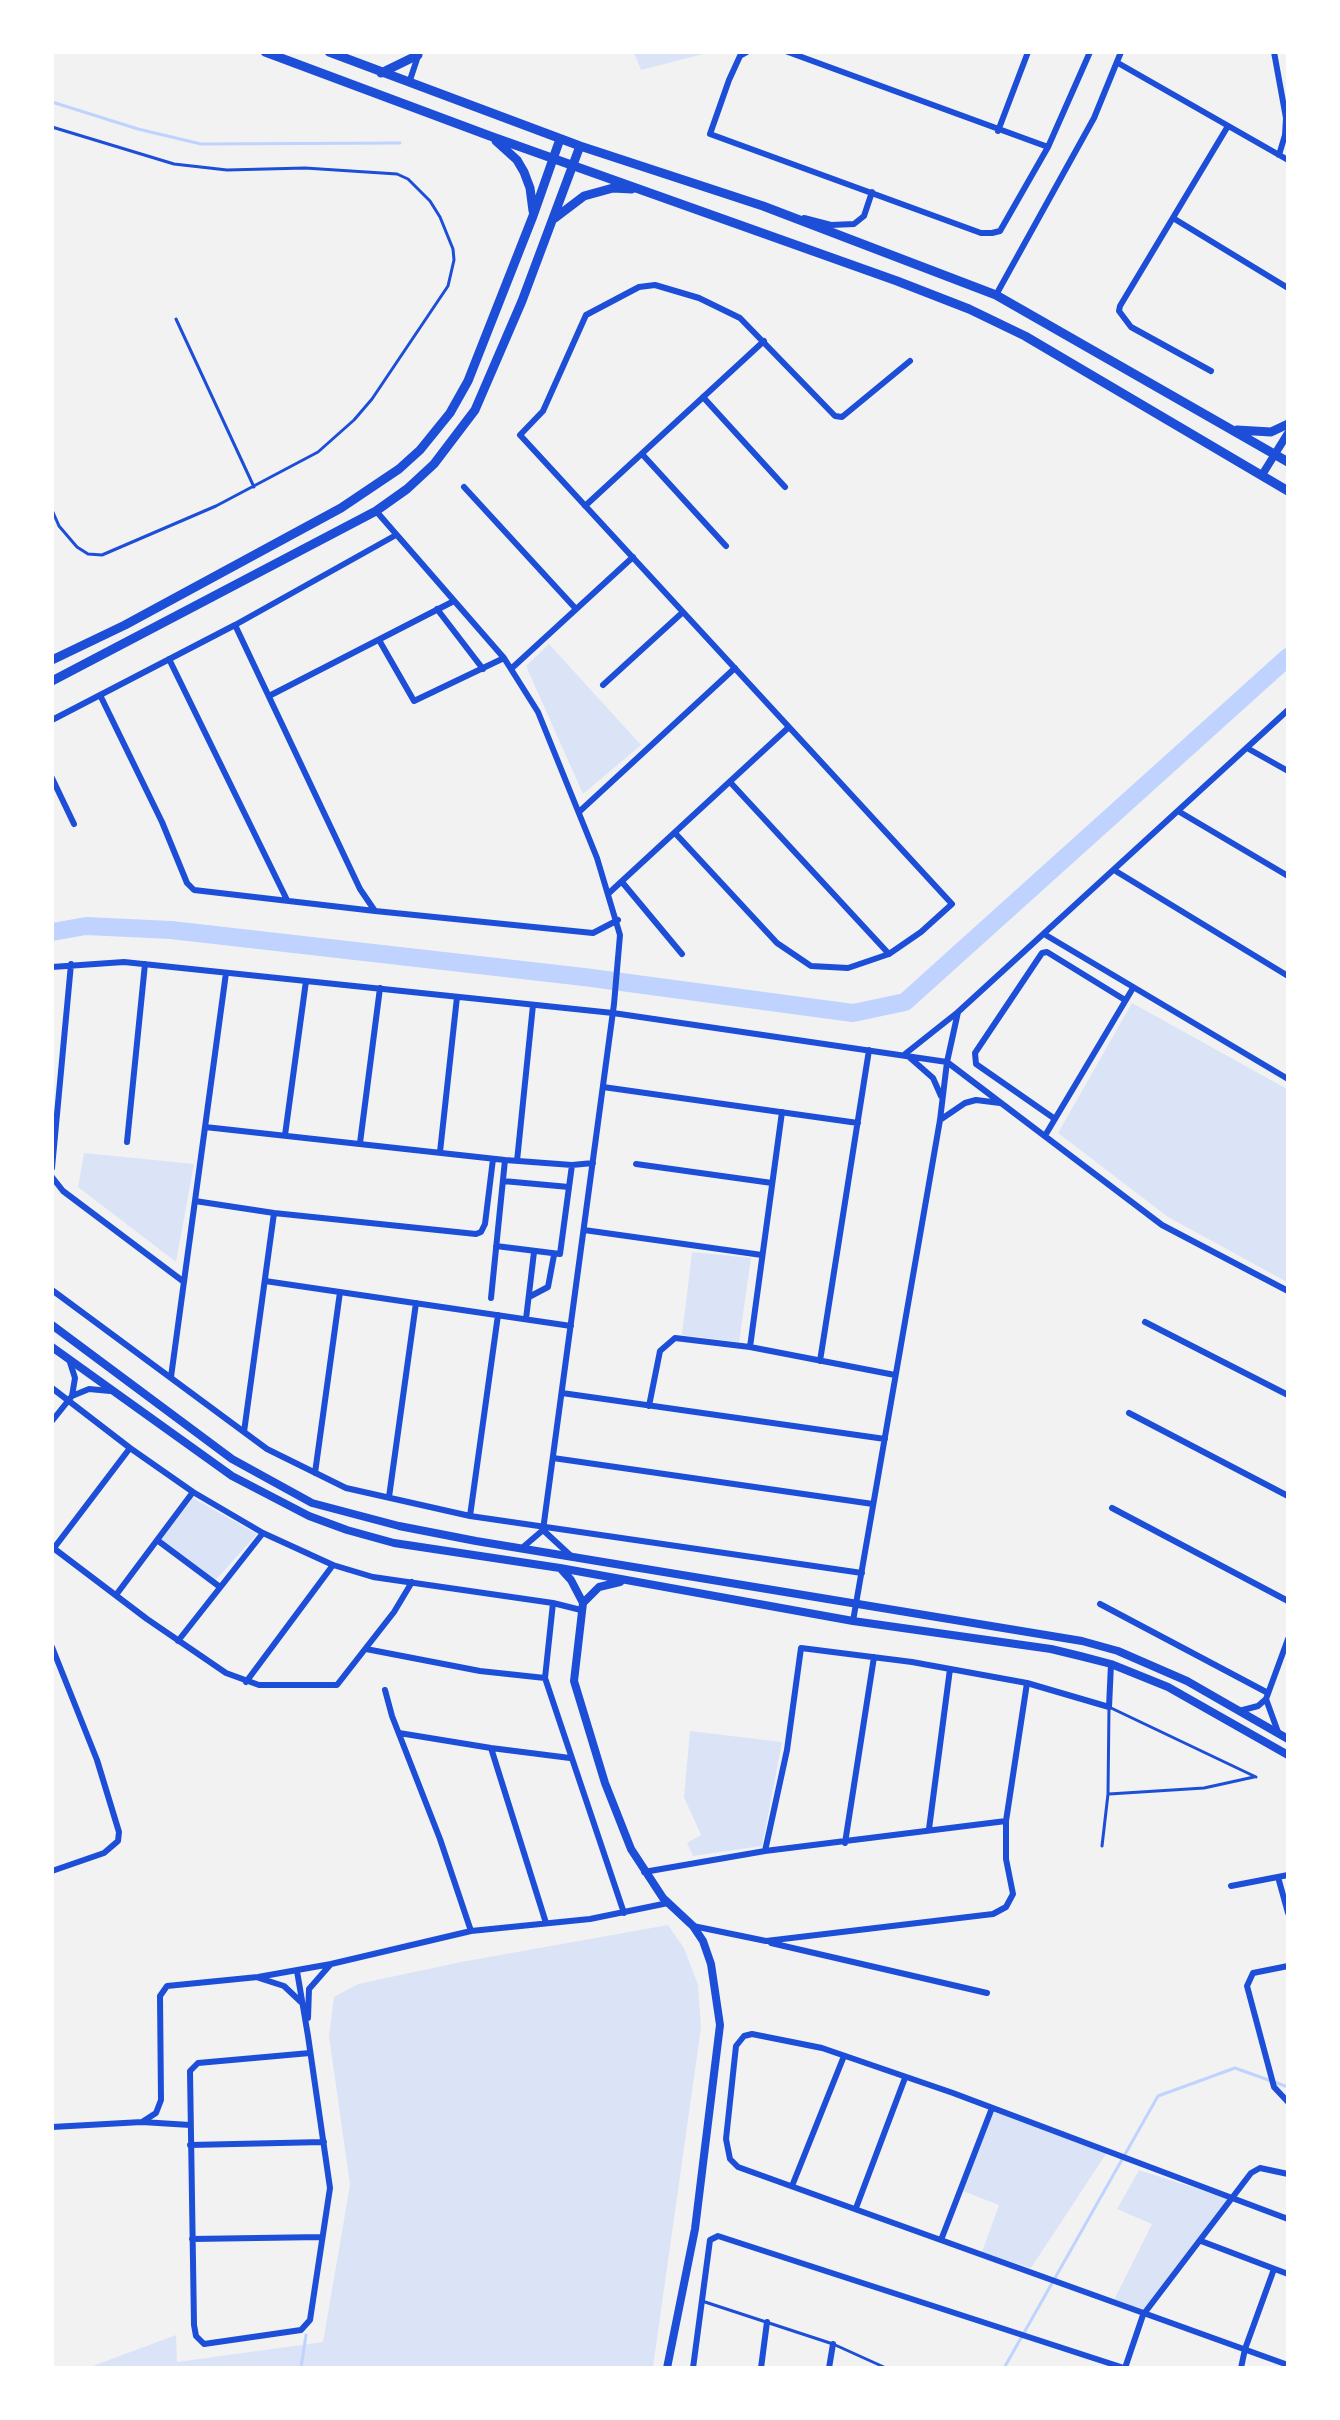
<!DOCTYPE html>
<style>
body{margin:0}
#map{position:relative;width:1340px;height:2420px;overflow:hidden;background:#f2f2f2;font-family:Spectral,serif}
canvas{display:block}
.frame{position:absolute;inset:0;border:54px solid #fff;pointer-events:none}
</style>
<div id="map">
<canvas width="1340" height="2420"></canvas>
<div class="frame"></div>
</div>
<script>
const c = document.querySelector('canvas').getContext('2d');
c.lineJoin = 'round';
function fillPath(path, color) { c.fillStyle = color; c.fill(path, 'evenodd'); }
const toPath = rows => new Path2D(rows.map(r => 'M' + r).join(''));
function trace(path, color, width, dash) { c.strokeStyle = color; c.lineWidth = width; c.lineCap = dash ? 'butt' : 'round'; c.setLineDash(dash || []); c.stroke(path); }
const green = toPath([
 [634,53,707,53,641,70],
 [549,644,641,745,583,794,526,666],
 [1132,1003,1287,1089,1287,1282,1168,1217,1058,1133],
 [84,1153,194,1164,176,1262,78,1187],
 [692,1252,751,1258,739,1342,682,1335],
 [193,1498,257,1534,212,1584,158,1544],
 [690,1731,782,1742,762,1846,693,1856,687,1843,701,1835,684,1797],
 [668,1925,684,1948,698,1985,701,2028,653,2367,90,2367,176,2335,177,2362,323,2342,350,2185,329,2036,334,1997,358,1984,461,1962],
 [992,2108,1108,2151,1031,2268,982,2252,999,2205,960,2190],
 [1139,2170,1232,2200,1143,2315,1112,2304,1152,2224,1117,2209]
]);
const stream = toPath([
 [52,102,138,129,201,144,400,143],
 [301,2368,306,2335],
 [1004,2368,1158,2096,1235,2068,1288,2087]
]);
const river = toPath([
 [52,932,86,926,171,930,584,977,853,1013,905,1002,1288,657]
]);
const service = toPath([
 [52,127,174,164,227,170,305,168,397,174,408,179,430,201,440,217,453,249,454,260,448,286,372,399,354,420,318,452,216,506,102,555,88,554,77,547,59,526,52,510],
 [176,319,254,487],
 [1109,1794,1204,1788,1254,1777],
 [1102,1846,1108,1794,1109,1707,1256,1777],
 [702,2301,833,2344,886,2368]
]);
const minor = toPath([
 [747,52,740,56,729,80,710,134,981,233,992,233,1000,231,1048,147,1090,52],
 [788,52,1048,147],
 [1274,52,1286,118,1285,135,1279,155],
 [1118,63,1288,160],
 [409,83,419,53],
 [998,131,1028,52],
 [804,218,831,225,854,224,864,216,872,192],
 [1173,218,1288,288],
 [996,295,1094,118,1121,52],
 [1211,371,1131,327,1119,311,1120,306,1228,126],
 [703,397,785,487],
 [642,454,726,546],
 [464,487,576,609],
 [585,506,764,341],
 [376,511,504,658,538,712,597,858,620,935,614,1004,543,1530,522,1548],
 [437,609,483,669],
 [379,640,414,701,504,658],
 [169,659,287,900],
 [512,668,633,557],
 [603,685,683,612],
 [269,696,454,601],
 [101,697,162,822,187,883,194,890,375,911,360,889,235,625],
 [52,720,235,625,396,535],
 [1247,748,1288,771],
 [52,778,74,824],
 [730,782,889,954],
 [580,811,735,668],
 [1178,811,1288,876],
 [675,833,777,943,811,966,848,968,889,954,921,932,952,904,520,435,543,411,586,315,639,287,655,285,699,298,740,318,835,416,842,417,910,361],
 [1114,870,1288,976],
 [622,882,682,954],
 [609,893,789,727],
 [375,911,593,933,618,920],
 [1044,934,1288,1079],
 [52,967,124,962,613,1013,947,1062,1162,1225,1288,1291],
 [905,1054,958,1012,1288,710],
 [908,1056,933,1078,941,1096],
 [603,1087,858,1123],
 [1055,1119,976,1064,975,1053,1042,953,1047,952,1125,1000],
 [940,1120,965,1103,976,1100,1000,1103],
 [205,1127,505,1160,572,1165,593,1163],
 [1046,1134,1133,988],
 [285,1135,306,981],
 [127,1142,145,964],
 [360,1143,380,988],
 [440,1152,457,997],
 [517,1161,533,1005],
 [636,1164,772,1183],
 [52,1168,71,964],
 [52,1177,63,1191,184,1282],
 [503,1181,569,1187],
 [195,1201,274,1213,476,1234,481,1232,485,1224,493,1159],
 [584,1230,762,1255],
 [496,1246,560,1254,572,1165],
 [265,1281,571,1326],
 [52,1290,267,1449,346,1488,470,1516,862,1573],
 [529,1297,548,1287,554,1255],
 [491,1298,505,1160],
 [526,1319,534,1252],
 [1145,1322,1288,1395],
 [750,1347,782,1112],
 [69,1359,75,1378,72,1396],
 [820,1361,869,1050],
 [171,1377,226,973],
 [52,1388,130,1448,193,1492,263,1533,333,1565,373,1577,553,1603,581,1610],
 [562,1393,885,1439],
 [649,1406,660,1351,675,1338,750,1347,895,1375],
 [1129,1413,1288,1496],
 [52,1421,72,1396,89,1389,110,1391],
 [244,1432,274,1213],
 [553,1458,873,1504],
 [315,1473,340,1292],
 [389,1497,416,1303],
 [1112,1508,1288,1601],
 [470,1516,498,1315],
 [543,1530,570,1555],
 [157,1540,220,1587],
 [52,1547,147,1619,226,1673,259,1685,337,1685,394,1612,412,1582],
 [54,1548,130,1448],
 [116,1595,193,1492],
 [553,1603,545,1678,624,1913],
 [1100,1604,1268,1693],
 [853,1621,940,1120,947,1062,958,1012],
 [178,1641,263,1533],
 [52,1647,97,1760,119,1832,118,1841,104,1853,52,1871],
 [366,1649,480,1671,545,1678],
 [246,1682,333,1565],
 [385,1690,392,1716,440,1839,471,1931],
 [1266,1699,1278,1732],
 [1239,1711,1258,1706,1266,1699,1288,1639],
 [399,1733,491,1748,570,1758],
 [491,1748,546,1923],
 [929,1829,950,1669],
 [845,1843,874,1657],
 [765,1851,787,1750,801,1648,912,1662,1027,1683,1109,1707,1111,1664],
 [644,1872,765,1851,1006,1821],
 [1278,1877,1288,1913],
 [1231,1886,1288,1875],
 [693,1926,766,1941,993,1914,1006,1907,1013,1894,1006,1859,1006,1821,1027,1683],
 [771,1943,987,1993],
 [1288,1966,1253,1973,1247,1986,1274,2087,1288,2102],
 [297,1971,308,2036,330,2188,310,2320,301,2330,204,2344,196,2336,194,2325,190,2071,198,2063,310,2053],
 [259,1978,284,1986,301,2002],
 [308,2018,309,1989,330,1965],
 [142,2122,190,2125],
 [52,2127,142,2122,156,2113,161,2100,160,1996,167,1986,258,1977,331,1964,471,1931,590,1919,668,1903],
 [190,2145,324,2142],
 [792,2186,844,2056],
 [856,2208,905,2078],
 [1288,2219,953,2093,822,2048,752,2034,744,2036,736,2046,726,2139,730,2159,738,2167,1288,2365],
 [192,2239,322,2237],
 [941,2240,992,2108],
 [1201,2241,1288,2274],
 [693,2368,710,2240,718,2236,1124,2368],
 [761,2368,767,2322],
 [829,2368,833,2344],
 [1125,2368,1143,2315,1251,2173,1260,2168,1288,2174],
 [1241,2368,1245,2349,1274,2269]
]);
const tertiary = toPath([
 [1262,475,1288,433],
 [52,1325,232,1459,312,1503,399,1526,476,1541,1082,1641,1118,1651,1187,1681,1288,1739],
 [52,1347,232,1476,309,1516,347,1530,394,1543,560,1568,853,1621,1051,1649,1080,1656,1111,1664,1168,1687,1288,1755],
 [561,1569,571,1580,583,1603],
 [620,1582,599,1587,583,1603,574,1681,605,1783,631,1849,663,1898,693,1926,703,1941,711,1964,720,2025,695,2229,667,2368]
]);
const secondary = toPath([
 [265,52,490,136,897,281,969,309,1025,336,1288,491],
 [329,52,580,146,763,206,996,295,1288,462],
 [381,73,418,55],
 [496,141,517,160,524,172,530,188,533,211],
 [555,218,584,196,613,188,632,189],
 [1237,430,1271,432,1288,424],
 [52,660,125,625,341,508,399,469,420,450,450,413,468,381,533,216,560,139],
 [52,681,376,511,407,489,434,464,475,410,522,301,580,146]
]);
fillPath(green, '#dbe4f7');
trace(stream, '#bfd3fe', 3);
trace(river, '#bfd3fe', 18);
trace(service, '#1d4ed8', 3);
trace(minor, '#1d4ed8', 6);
trace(tertiary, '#1d4ed8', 8);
trace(secondary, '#1d4ed8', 9);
</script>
